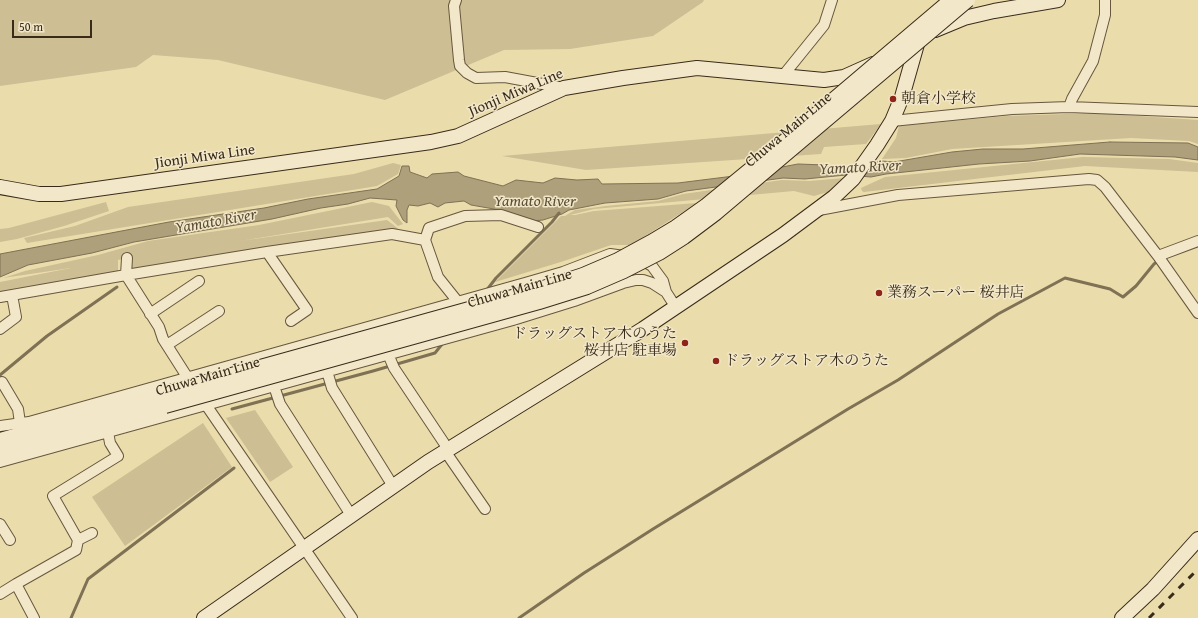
<!DOCTYPE html>
<meta charset="utf-8">
<style>
body{margin:0}
#map{position:relative;width:1198px;height:618px;overflow:hidden;background:#ebdcac;font-family:"Gentium Book Plus",serif}
canvas{display:block}
.scale{position:absolute;left:12px;top:20px;width:80px;height:18px;box-sizing:border-box;border:2px solid #392b1a;border-top:0;padding-left:5px;font-size:12px;line-height:14px;white-space:nowrap;color:#392b1a;-webkit-text-stroke:3px #f2e8c9;paint-order:stroke}
</style>
<div id="map">
<canvas width="1198" height="618"></canvas>
<div class="scale">50 m</div>
</div>
<script>
const c = document.querySelector('canvas').getContext('2d');
c.lineJoin = 'round';
function fillPath(path, color) { c.fillStyle = color; c.fill(path, 'evenodd'); }
const toPath = rows => new Path2D(rows.map(r => 'M' + r).join(''));
function trace(path, color, width, dash) { c.strokeStyle = color; c.lineWidth = width; c.lineCap = dash ? 'butt' : 'round'; c.setLineDash(dash || []); c.stroke(path); }
function drawText(font, color, halo, rows, align = 'center') {
  c.font = font + ' "Gentium Book Plus","Noto Serif JP",serif'; c.lineWidth = 3; c.setLineDash([]); c.textBaseline = 'middle'; c.strokeStyle = halo; c.fillStyle = color; for (const [text, x, y, turn = 0] of rows) {
    c.save(); c.translate(x, y); c.rotate((+turn || 0) * Math.PI / 180); c.textAlign = isNaN(turn) ? turn : align; if (halo) c.strokeText(text, 0, 0); c.fillText(text, 0, 0); c.restore();
  }
}
const green = toPath([
 [0,0,704,0,703,2,653,36,570,49,504,50,385,100,218,60,153,55,136,67,0,86],
 [1096,113,1198,120,1198,144,1189,141,1131,138,952,149,906,158,882,159,896,138,899,126,1006,116],
 [881,124,866,144,824,147,821,154,586,170,502,156],
 [1083,157,1169,159,1198,163,1198,172,1085,166,864,192,862,191,861,188,885,177],
 [393,163,401,165,398,174,377,186,27,243,24,238,75,226,128,207,354,174],
 [845,178,828,192,814,196,794,191,594,209,570,215,575,215,594,211,697,203,631,245,611,245,564,261,495,282,561,216,565,216,575,210,606,206,658,201,683,194,782,180,809,181],
 [106,202,109,211,64,226,17,239,0,242,0,229,9,228],
 [372,202,389,206,403,224,398,226,388,217,240,241,387,220,405,234,125,272,128,258,118,260,118,273,0,292,0,282,71,268,3,278,25,271,98,255,148,241,259,225],
 [255,410,293,467,270,482,226,418],
 [203,423,232,467,125,546,92,497]
]);
const water = toPath([
 [1110,142,1188,143,1198,147,1198,160,1175,157,1080,154,1030,161,979,164,886,174,871,177,846,175,805,179,783,178,686,191,658,199,605,203,569,210,562,214,543,220,533,221,494,209,471,205,464,201,445,203,438,207,430,203,418,206,409,205,407,210,407,223,403,220,396,206,397,200,370,198,348,204,321,208,272,219,134,242,92,253,28,265,0,277,0,254,169,222,264,208,308,199,377,189,399,176,402,166,409,166,410,172,427,178,432,174,458,172,464,176,503,186,516,180,543,183,555,178,577,180,598,179,602,184,678,183,734,176,798,164,825,165,835,169,882,161,894,162,952,152,983,149,1023,149,1110,142]
]);
const stream = toPath([
 [486,291,496,278,552,222,559,213],
 [0,375,47,336,117,287],
 [232,409,373,371,435,353,443,343],
 [71,618,88,579,234,468],
 [519,618,584,573,653,529,848,409,898,380,998,314,1065,278,1110,289,1123,297,1136,286,1154,264,1158,261]
]);
const street = toPath([
 [456,0,454,6,459,60,460,66,467,73,476,78,505,77,564,88],
 [782,77,824,25,832,0],
 [1069,107,1072,99,1093,61,1105,15,1105,0],
 [892,121,1012,109,1069,107,1198,112],
 [819,210,898,195,1089,179,1097,180,1105,187,1158,256,1198,313],
 [425,240,429,228,465,216,501,215,538,227],
 [267,252,307,310,291,321],
 [1158,256,1198,241],
 [127,258,126,275,159,327,163,339,191,383],
 [0,297,126,275,267,252,392,234,425,240,438,277,458,302],
 [150,314,199,281],
 [0,329,16,317,12,295],
 [167,345,219,311],
 [388,354,394,368,448,449],
 [327,371,332,388,393,486],
 [2,382,18,409,20,423],
 [274,386,280,404,351,515],
 [202,399,352,618],
 [0,426,29,422,525,283,563,272,610,254,638,258,652,266,663,281,666,292,675,306],
 [445,451,485,509],
 [0,462,513,320,574,301,623,283,636,280,643,280,652,283,666,292],
 [0,524,10,540],
 [78,540,92,533],
 [0,594,16,584],
 [34,618,16,584,76,550,78,540,53,496,118,456,110,443,108,432]
]);
const secondary = toPath([
 [935,30,964,18,994,11,1058,0],
 [0,187,39,194,61,194,431,142,458,136,564,88,623,78,697,68,824,80,844,77,873,64],
 [0,440,163,394],
 [0,452,165,406],
 [204,618,428,462,643,329,783,235,834,197,853,179,877,145,892,121,902,97,919,37],
 [1122,618,1153,589,1198,539]
]);
const rail = toPath([
 [1149,618,1198,569]
]);
const secondaryBridge = toPath([
 [163,394,534,291,583,275,618,260,651,242,676,227,707,205,779,146,951,0],
 [165,406,539,302,587,287,624,271,659,253,684,237,716,213,968,0]
]);
const markers = [
 [893,99,4,"#8f2418"],
 [879,293,4,"#8f2418"],
 [685,343,4,"#8f2418"],
 [716,361,4,"#8f2418"]
];
const streetNames = [
 ["Jionji Miwa Line",516,93,-23],
 ["Chuwa Main Line",789,130,-40],
 ["Jionji Miwa Line",205,157,-8],
 ["Chuwa Main Line",520,289,-16],
 ["Chuwa Main Line",208,377,-16]
];
const poiNames = [
 ["朝倉小学校",901,99],
 ["業務スーパー 桜井店",887,293],
 ["ドラッグストア木のうた",677,334,"right"],
 ["桜井店 駐車場",677,351,"right"],
 ["ドラッグストア木のうた",724,361]
];
const waterNames = [
 ["Yamato River",860,168,-3],
 ["Yamato River",535,202],
 ["Yamato River",216,222,-10]
];
fillPath(green, '#cdbe93');
fillPath(water, '#aea07a');
trace(water, '#7f7154', 1);
trace(stream, '#7f7154', 3);
trace(street, '#66573e', 12);
trace(secondary, '#392b1a', 16);
trace(street, '#f2e8c9', 10);
trace(secondary, '#f2e8c9', 14);
trace(rail, '#392b1a', 3, [7, 7]);
trace(secondaryBridge, '#392b1a', 16, []);
trace(secondaryBridge, '#f2e8c9', 14);
for (const [x, y, r, color] of markers) { const dot = new Path2D(); dot.arc(x, y, r, 0, 2 * Math.PI); c.fillStyle = color; c.fill(dot); trace(dot, '#f2e8c9', 1.5); }
drawText('15px', '#392b1a', '#f2e8c9', streetNames);
drawText('15px', '#392b1a', '#f2e8c9', poiNames, 'left');
drawText('italic 16px', '#5c4e37', '#f2e8c9', waterNames);
</script>
